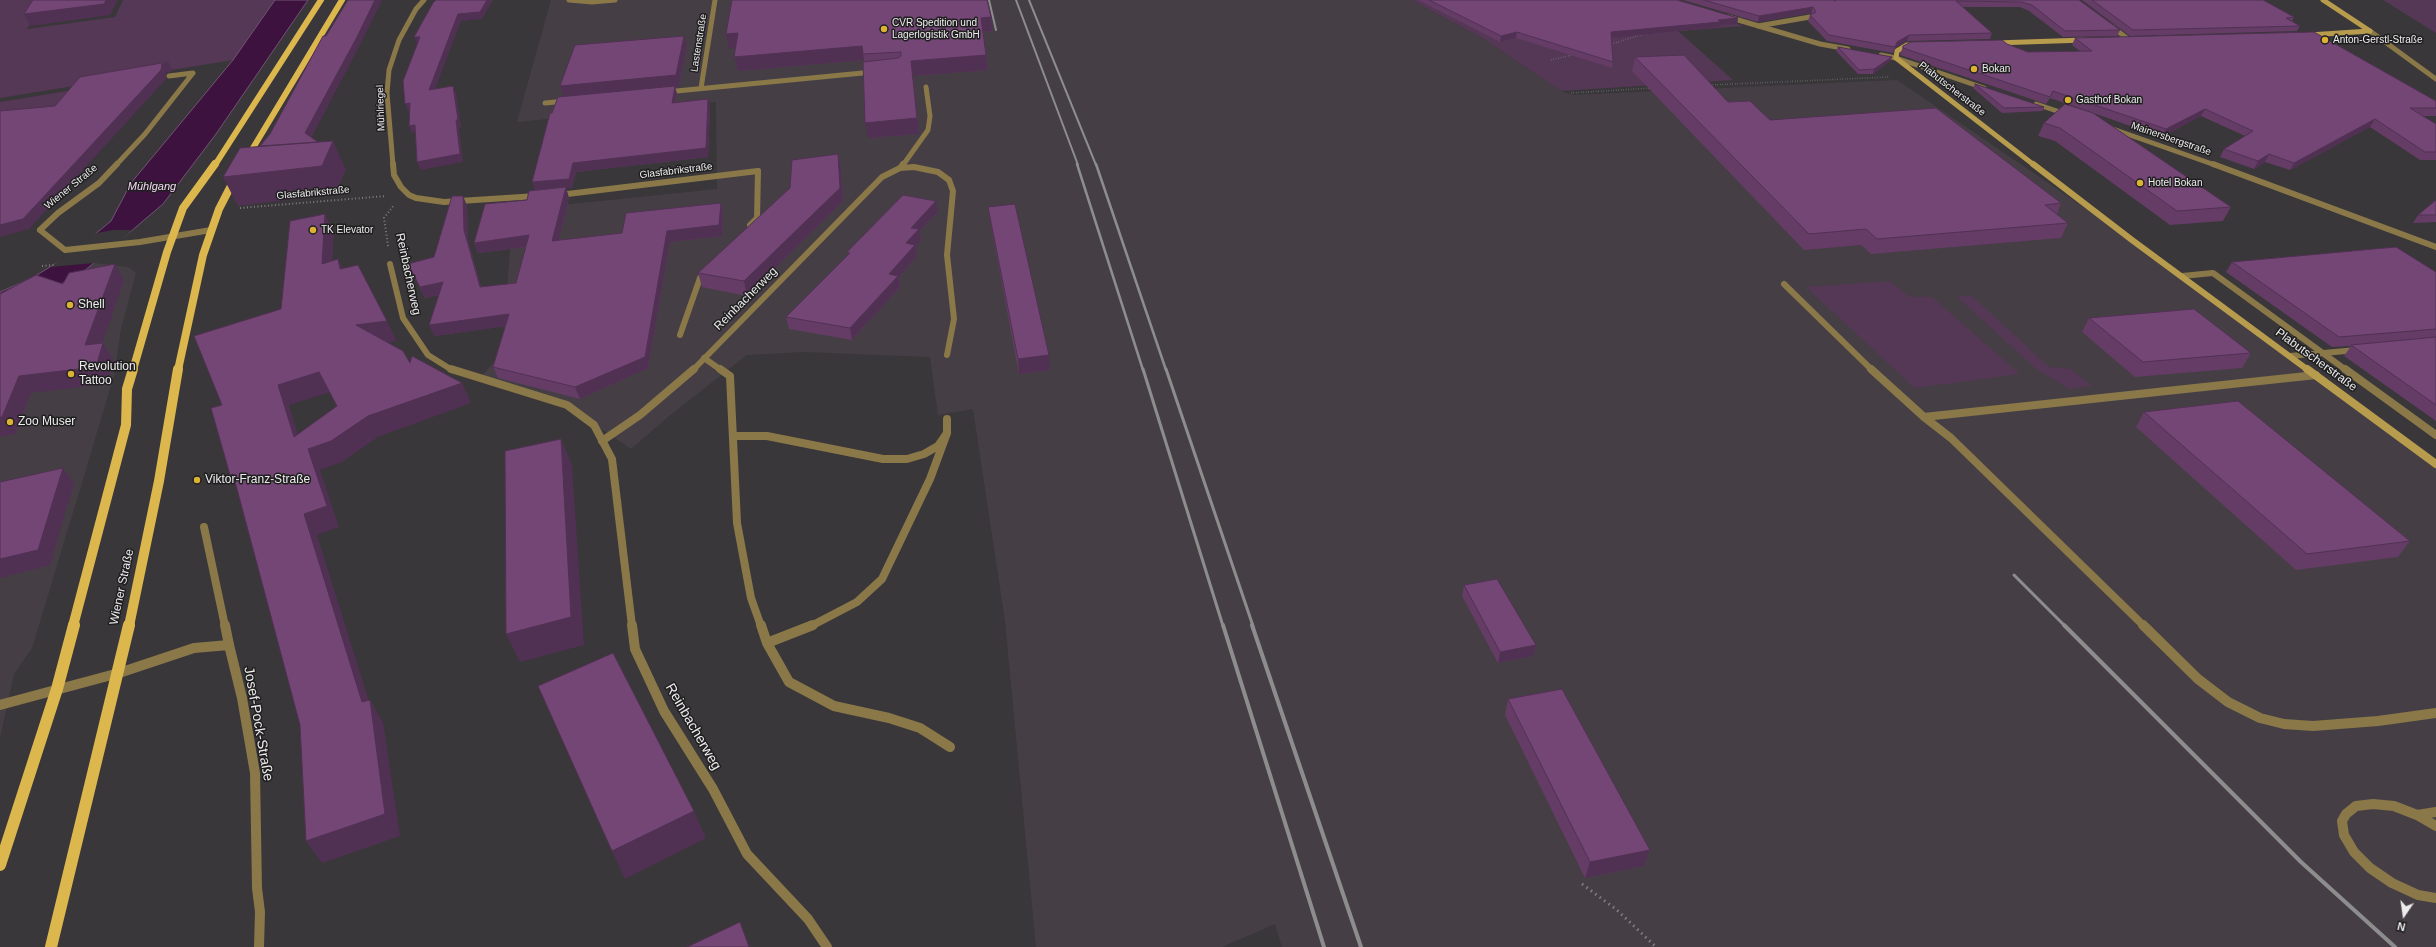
<!DOCTYPE html>
<meta charset="utf-8">
<style>
body{margin:0}
#map{position:relative;width:2436px;height:947px;overflow:hidden;background:#393739;font-family:Helvetica,sans-serif}
canvas{display:block}
.north{position:absolute;left:2384px;top:895px;width:40px;height:40px;-webkit-text-stroke:3px #201f20;paint-order:stroke;rotate:193deg;font-size:11px;font-weight:700;line-height:16px;text-align:center;color:#eeedee}
.north::after{content:'';display:block;margin:auto;width:14px;height:18px;background:#eeedee;clip-path:polygon(50% 0,100% 100%,50% 72%,0 100%)}
</style>
<div id="map">
<canvas width="2436" height="947"></canvas>
<div class="north">N</div>
</div>
<script>
const c = document.querySelector('canvas').getContext('2d');
c.lineJoin = 'round';
function fillPath(path, color) { c.fillStyle = color; c.fill(path, 'evenodd'); }
const toPath = rows => new Path2D(rows.map(r => 'M' + r).join(''));
function trace(path, color, width, dash) { c.strokeStyle = color; c.lineWidth = width; c.lineCap = dash ? 'butt' : 'round'; c.setLineDash(dash || []); c.stroke(path); }
function drawText(font, color, halo, rows, align = 'center') {
  c.font = font + ' Helvetica,sans-serif'; c.lineWidth = 3; c.setLineDash([]); c.textBaseline = 'middle'; c.strokeStyle = halo; c.fillStyle = color; for (const [text, x, y, turn = 0] of rows) {
    c.save(); c.translate(x, y); c.rotate((+turn || 0) * Math.PI / 180); c.textAlign = isNaN(turn) ? turn : align; if (halo) c.strokeText(text, 0, 0); c.fillText(text, 0, 0); c.restore();
  }
}
const built = toPath([
 [551,0,1411,0,1482,38,1561,91,1573,95,1897,80,2132,240,2436,466,2436,947,1282,947,1275,924,1222,947,1036,947,1005,621,973,409,938,415,930,357,804,352,747,355,669,416,631,449,578,413,531,394,479,379,502,353,513,210,717,189,716,102,517,122],
 [94,263,128,267,136,273,121,329,114,375,85,473,32,648,14,674,0,738,0,317,83,272]
]);
const green = toPath([
 [0,0,45,0,27,29,115,17,123,0,275,0,233,60,0,98],
 [1411,0,1656,0,1744,26,1678,31,1733,80,1561,91,1482,38],
 [2383,0,2436,0,2436,33],
 [80,89,61,110,0,116,0,102],
 [1890,281,1909,297,1932,297,2020,374,1915,388,1806,287],
 [1971,295,2049,367,2071,369,2092,386,2069,389,2035,368,1957,297]
]);
const water = toPath([
 [275,0,308,0,216,134,163,204,83,272,0,317,0,292,32,278,71,254,111,221,131,183,233,60,275,0]
]);
const pier = toPath([
 [113,230,132,230,113,249,94,263,51,267,92,234]
]);
const pathFar2 = toPath([
 [1609,45,1643,34],
 [1551,60,1572,55],
 [1710,85,1890,77],
 [1571,93,1651,88]
]);
const pathFar1 = toPath([
 [240,208,386,196],
 [388,246,384,218,394,205],
 [42,266,54,265]
]);
const path = toPath([
 [1582,884,1617,910,1656,947]
]);
const laneFar3 = toPath([
 [569,0,592,2,615,0],
 [1758,26,1810,17],
 [701,88,715,0],
 [666,92,873,72],
 [545,103,566,101],
 [116,165,145,134,193,73,169,76],
 [903,165,928,130,930,116,926,87]
]);
const laneFar2 = toPath([
 [900,168,903,164],
 [750,225,757,218,758,171],
 [40,230,58,213,99,183,117,164],
 [2182,276,2213,273,2346,370],
 [1784,284,1872,370],
 [680,335,700,278,706,271],
 [2290,356,2357,350],
 [704,358,721,370],
 [693,370,882,177,900,168,914,167,938,172,949,180,953,191,947,255,954,319,947,355]
]);
const laneFar1 = toPath([
 [720,369,730,376,737,523,751,598,761,626],
 [1871,369,1924,417,1951,438,2144,626],
 [2345,369,2436,435],
 [1924,417,2316,375],
 [733,436,767,436,883,459,907,459,924,454,938,446,947,433,947,419],
 [602,441,640,415,694,369],
 [204,527,225,626],
 [811,626,857,602,882,579,930,479,947,433]
]);
const lane = toPath([
 [225,625,229,645],
 [761,625,767,643,789,682,834,706,889,718,920,728,950,747],
 [2143,625,2198,679,2228,702,2260,718,2284,724,2313,726,2378,721,2436,713],
 [767,643,813,625],
 [2417,815,2436,812],
 [2436,826,2417,815,2394,806,2373,804,2356,806,2346,814,2342,821,2344,835,2354,852,2370,868,2392,883,2418,895,2436,898]
]);
const streetFar3 = toPath([
 [1728,17,1820,44,1848,49],
 [2111,26,2128,39],
 [2370,31,2436,79],
 [1881,55,1896,58,1984,88],
 [2036,104,2066,114],
 [2110,128,2215,165],
 [393,165,387,93,389,70,399,40,416,9,424,0]
]);
const streetFar2 = toPath([
 [393,164,394,175,401,187,409,195,416,198,444,202,537,196],
 [2213,164,2436,247],
 [559,195,758,171],
 [40,230,65,250,140,242,211,230],
 [390,264,403,318,428,355,452,370]
]);
const streetFar1 = toPath([
 [451,369,567,405,594,425,612,459,632,626]
]);
const street = toPath([
 [632,625,635,649,664,711,713,789,747,854,808,919,827,947],
 [0,705,119,673,194,648,229,645,242,698,255,773,257,888,260,912,259,947]
]);
const secondaryFar2 = toPath([
 [2323,0,2370,31],
 [2309,35,2370,31],
 [1995,43,2085,40],
 [1913,45,1907,45,1897,51,1896,58,2034,165]
]);
const secondaryFar1 = toPath([
 [2033,164,2132,240,2308,370]
]);
const secondary = toPath([
 [2307,369,2436,464]
]);
const primaryFar3 = toPath([
 [247,158,342,0],
 [215,165,321,0]
]);
const primaryFar2 = toPath([
 [133,370,167,252,183,208,215,164],
 [178,370,203,255,219,209,236,176]
]);
const primaryFar1 = toPath([
 [73,626,126,425,127,389,133,369],
 [129,626,159,481,178,369]
]);
const primary = toPath([
 [0,865,57,689,74,625],
 [51,947,129,625]
]);
const railFar3 = toPath([
 [989,0,996,30],
 [1016,0,1078,165],
 [1029,0,1096,165]
]);
const railFar2 = toPath([
 [1077,164,1143,370],
 [1096,164,1166,370]
]);
const railFar1 = toPath([
 [1143,369,1223,626],
 [1166,369,1253,626],
 [2014,575,2065,626]
]);
const rail = toPath([
 [1223,625,1324,947],
 [1252,625,1361,947],
 [2064,625,2301,862,2395,947]
]);
const wall = toPath([
 [1418,0,1677,0,1738,18,1737,24,1719,25,1719,27,1611,38,1613,62,1612,68,1516,38,1500,42],
 [1683,0,2079,0,2120,30,2117,36,2063,37,2029,11,2020,7,1962,7,1992,33,1990,39,1907,41,1895,48,1893,53,1827,41,1808,21,1810,15,1812,14,1811,13,1758,22],
 [2082,0,2263,0,2294,17,2292,21,2300,26,2297,31,2130,36],
 [991,17,992,31,983,32,988,70,913,76,919,134,868,138,864,60,738,71,736,48,729,49],
 [2075,38,2436,101,2436,116,2422,116,2436,124,2436,160,2420,160,2370,127,2290,170,2265,162,2254,169,2220,157,2224,149,2245,136,2201,116,2162,137,2050,98,2046,104,1900,55,1903,46,2007,44,2028,52,2080,51,2072,45],
 [687,46,679,86,675,87,677,94,676,103,708,99,710,108,708,157,576,172,572,188,566,188,569,198,559,240,622,233,721,203,723,213,722,236,670,242,648,368,580,399,498,378,493,367,506,326,434,336,439,295,425,298,408,264,434,257,463,196,467,206,468,240,481,287,516,283,526,247,478,253,474,243,527,200,535,190,552,113,564,97],
 [1838,47,1892,57,1890,61,1873,74,1858,74,1836,51],
 [1635,57,1728,102,1770,120,2061,203,2057,214,2068,223,2061,238,1871,254,1861,245,1804,250,1632,71],
 [1975,84,2044,107,2043,111,2002,113,1973,88],
 [2065,104,2231,207,2223,221,2170,225,2055,141,2038,136,2044,123],
 [838,154,841,168,843,201,747,296,702,287,698,273],
 [2436,200,2436,222,2413,223,2418,215],
 [988,207,1050,370,1019,374,990,220],
 [938,212,920,231,921,241,915,247,917,256,899,277,900,287,852,340,789,329,786,317,848,255,847,252],
 [2232,262,2436,272,2436,421,2344,356,2351,346,2332,347,2226,272],
 [2089,318,2251,353,2242,368,2135,377,2082,332],
 [2144,412,2410,541,2398,557,2296,570,2136,427],
 [1464,585,1536,645,1533,656,1498,663,1462,596],
 [1508,699,1644,866,1585,878,1505,715]
]);
const shadedWall = toPath([
 [106,0,118,0,110,15,31,26,24,14],
 [375,0,382,0,360,45,309,142,305,133],
 [487,0,493,0,482,19,461,21,432,97,429,90,458,14],
 [1813,7,1811,13,1758,22,1759,16],
 [991,17,992,31,982,32,981,18],
 [1738,18,1737,24,1719,25,1719,27,1610,38,1611,32],
 [1517,32,1516,38,1500,42,1501,36],
 [738,33,741,48,729,49,726,34],
 [1909,35,1907,41,1895,48,1893,53,1897,42],
 [684,36,687,46,679,86,675,87,677,94,674,112,564,97,560,86],
 [414,37,420,37,423,44,417,44],
 [862,46,864,60,738,71,734,57],
 [986,55,988,70,913,76,919,134,868,138,865,123,911,61],
 [1892,57,1890,61,1873,74,1874,69],
 [168,62,173,71,166,73,166,79,29,229,0,237,0,225,162,64],
 [453,86,456,93,461,127,459,128,463,162,421,170,417,162,456,120],
 [708,99,710,108,708,157,576,172,572,188,566,188,569,198,556,252,532,182],
 [410,103,413,110,408,111,405,104],
 [2205,109,2201,116,2162,137,2166,129],
 [2375,119,2370,127,2290,170,2294,163],
 [415,125,418,132,412,133,409,126],
 [333,141,346,170,335,194,238,206,223,177],
 [838,154,841,168,843,201,747,296,744,281],
 [2269,154,2265,162,2254,169,2258,161],
 [463,196,467,206,468,240,484,298,480,287,464,230],
 [936,201,938,212,920,231,921,241,915,247,917,256,899,277,900,287,852,340,850,328,906,243,911,228],
 [721,203,723,213,722,236,670,242,648,368,580,399,575,387,667,231],
 [325,214,334,233,331,283,322,264],
 [529,235,533,246,478,253,474,243],
 [338,259,347,279,340,269],
 [115,264,124,280,96,362,85,345],
 [443,282,448,293,425,298,420,287],
 [509,314,514,325,434,336,429,325],
 [387,321,397,341,366,345,356,325],
 [103,343,114,360,107,384,31,393,15,434,0,437,0,417,19,376],
 [1049,355,1050,370,1019,374,1018,359],
 [319,372,330,392,289,405,305,458,294,437,278,385],
 [462,383,471,403,378,437,342,462,320,470,339,527,317,535,371,708,370,700,383,722,400,836,322,863,306,841,362,702,304,514,308,449,368,416],
 [561,439,572,465,584,645,520,662,506,634],
 [63,468,74,483,50,565,0,578,0,559],
 [233,474,243,496,230,475],
 [1536,645,1533,656,1498,663,1500,652],
 [694,811,706,838,625,879,612,851],
 [1650,850,1644,866,1585,878,1590,862],
 [740,922,750,947,749,947]
]);
const building = toPath([
 [33,0,106,0,104,4,24,14,33,0],
 [348,0,375,0,357,37,305,133,318,142,260,146,270,134,323,36,326,36,348,0],
 [436,0,487,0,480,12,458,14,429,90,453,86,458,120,456,120,460,154,417,162,415,125,409,126,410,103,405,104,403,81,420,37,414,37,433,3,436,0],
 [732,0,987,0,991,17,981,18,986,55,911,61,917,118,865,123,863,62,898,58,901,56,901,52,863,54,862,46,734,57,738,33,726,34,732,0],
 [1429,0,1677,0,1738,18,1718,20,1720,22,1611,32,1613,62,1517,32,1501,36,1429,0],
 [1704,0,1833,0,1836,1,1835,0,2079,0,2120,30,2065,31,2032,5,2022,2,1956,1,1992,33,1909,35,1897,42,1895,47,1829,35,1810,15,1816,12,1813,7,1759,16,1704,0],
 [2092,0,2263,0,2294,17,2286,18,2300,26,2133,30,2092,0],
 [2314,32,2436,101,2436,108,2410,108,2436,124,2436,152,2425,152,2375,119,2294,163,2269,154,2258,161,2224,149,2253,131,2205,109,2166,129,2053,91,2050,97,1903,48,1903,46,1911,42,2002,40,2007,44,2028,52,2092,51,2075,38,2314,32],
 [684,36,676,75,560,86,575,45,684,36],
 [1838,47,1892,57,1874,69,1859,70,1838,47],
 [1684,55,1728,102,1750,101,1770,120,1936,108,2061,203,2045,205,2068,223,1877,239,1866,229,1809,234,1635,57,1684,55],
 [168,62,162,64,161,70,23,219,0,225,0,111,55,106,80,77,168,62],
 [1975,84,2044,107,2004,108,1975,84],
 [675,86,672,103,708,99,706,148,573,163,569,179,532,182,550,113,552,113,558,97,675,86],
 [2065,104,2093,113,2231,207,2177,211,2060,128,2044,123,2065,104],
 [333,141,322,166,223,177,240,148,333,141],
 [838,154,840,188,744,281,698,273,790,188,792,160,838,154],
 [566,187,552,241,622,233,626,213,721,203,719,225,667,231,645,357,575,387,493,367,509,314,429,325,443,282,420,287,408,264,434,257,452,196,463,196,464,230,480,287,516,283,529,235,474,243,485,204,527,200,529,191,566,187],
 [903,195,936,201,911,228,919,229,906,243,915,245,889,274,898,276,850,328,786,317,850,253,847,252,903,195],
 [2436,200,2436,215,2418,215,2436,200],
 [1015,204,1049,355,1018,359,988,207,1015,204],
 [325,214,322,264,338,259,340,269,358,265,387,321,356,325,403,351,410,363,412,356,462,383,368,416,331,441,308,449,327,506,304,514,362,702,370,700,385,814,306,841,300,725,233,474,230,475,211,408,222,405,194,336,281,309,290,221,325,214],
 [319,372,337,406,294,437,278,385,319,372],
 [2396,247,2436,272,2436,329,2339,337,2232,262,2396,247],
 [115,264,85,345,103,343,96,367,19,376,2,417,0,417,0,294,36,275,63,284,69,273,115,264],
 [2194,309,2251,353,2143,362,2089,318,2194,309],
 [2436,337,2436,405,2351,345,2436,337],
 [2238,401,2410,541,2307,554,2144,412,2238,401],
 [561,439,571,617,506,634,505,451,561,439],
 [63,468,38,550,0,559,0,482,63,468],
 [1497,579,1536,645,1500,652,1464,585,1497,579],
 [613,653,694,811,612,851,538,686,613,653],
 [1562,689,1650,850,1590,862,1508,699,1562,689],
 [740,922,749,947,687,947,740,922]
]);
const markers = [
 [884,29,4,"#dbb233"],
 [2325,40,4,"#dbb233"],
 [1974,69,4,"#dbb233"],
 [2068,100,4,"#dbb233"],
 [2140,183,4,"#dbb233"],
 [313,230,4,"#dbb233"],
 [70,305,4,"#dbb233"],
 [71,374,4,"#dbb233"],
 [10,422,4,"#dbb233"],
 [197,480,4,"#dbb233"]
];
const farPoinames = [
 ["CVR Spedition und",892,23],
 ["Lagerlogistik GmbH",892,35],
 ["Anton-Gerstl-Straße",2333,40],
 ["Bokan",1982,69],
 ["Gasthof Bokan",2076,100],
 ["Hotel Bokan",2148,183],
 ["TK Elevator",321,230]
];
const farStreetnames = [
 ["Lastenstraße",699,43,-81],
 ["Plabutscherstraße",1952,89,38],
 ["Mühlriegel",381,108,-92],
 ["Mainersbergstraße",2171,139,19],
 ["Glasfabrikstraße",676,171,-7],
 ["Wiener Straße",71,187,-39],
 ["Glasfabrikstraße",313,193,-5]
];
const farWaternames = [
 ["Mühlgang",152,187]
];
const streetNames = [
 ["Reinbacherweg",408,274,78],
 ["Reinbacherweg",746,299,-45],
 ["Plabutscherstraße",2316,360,36],
 ["Wiener Straße",122,587,-78]
];
const poiNames = [
 ["Shell",78,305],
 ["Revolution",79,367],
 ["Tattoo",79,381],
 ["Zoo Muser",18,422],
 ["Viktor-Franz-Straße",205,480]
];
const nearStreetnames = [
 ["Josef-Pock-Straße",258,724,80],
 ["Reinbacherweg",693,727,60]
];
fillPath(built, '#453f45');
fillPath(green, '#543855');
fillPath(water, '#3d123f');
trace(water, '#725474', 1);
fillPath(pier, '#393739');
trace(pathFar2, '#807e80', 1.5, [0.5, 2]);
trace(pathFar1, '#807e80', 2, [1, 2.5]);
trace(path, '#807e80', 3, [1.5, 4]);
trace(laneFar3, '#8a7849', 5);
trace(laneFar2, '#8a7849', 6);
trace(laneFar1, '#8a7849', 8);
trace(lane, '#8a7849', 10);
trace(streetFar3, '#8a7849', 5);
trace(streetFar2, '#8a7849', 6);
trace(streetFar1, '#8a7849', 8);
trace(street, '#8a7849', 10);
trace(secondaryFar2, '#b89c4d', 5);
trace(secondaryFar1, '#b89c4d', 6);
trace(secondary, '#b89c4d', 8);
trace(primaryFar3, '#dcb74d', 6);
trace(primaryFar2, '#dcb74d', 8);
trace(primaryFar1, '#dcb74d', 10);
trace(primary, '#dcb74d', 12);
trace(railFar3, '#8e8d8e', 2);
trace(railFar2, '#8e8d8e', 2.5);
trace(railFar1, '#8e8d8e', 3);
trace(rail, '#8e8d8e', 4);
fillPath(wall, '#643c65');
fillPath(shadedWall, '#513153');
fillPath(building, '#744676');
trace(building, '#513153', 1);
for (const [x, y, r, color] of markers) { const dot = new Path2D(); dot.arc(x, y, r, 0, 2 * Math.PI); c.fillStyle = color; c.fill(dot); trace(dot, '#201f20', 1.5); }
drawText('10px', '#eeedee', '#201f20', farPoinames, 'left');
drawText('10px', '#eeedee', '#201f20', farStreetnames);
drawText('italic 11px', '#f6d9f6', '#201f20', farWaternames);
drawText('12px', '#eeedee', '#201f20', streetNames);
drawText('12px', '#eeedee', '#201f20', poiNames, 'left');
drawText('14px', '#eeedee', '#201f20', nearStreetnames);
</script>
